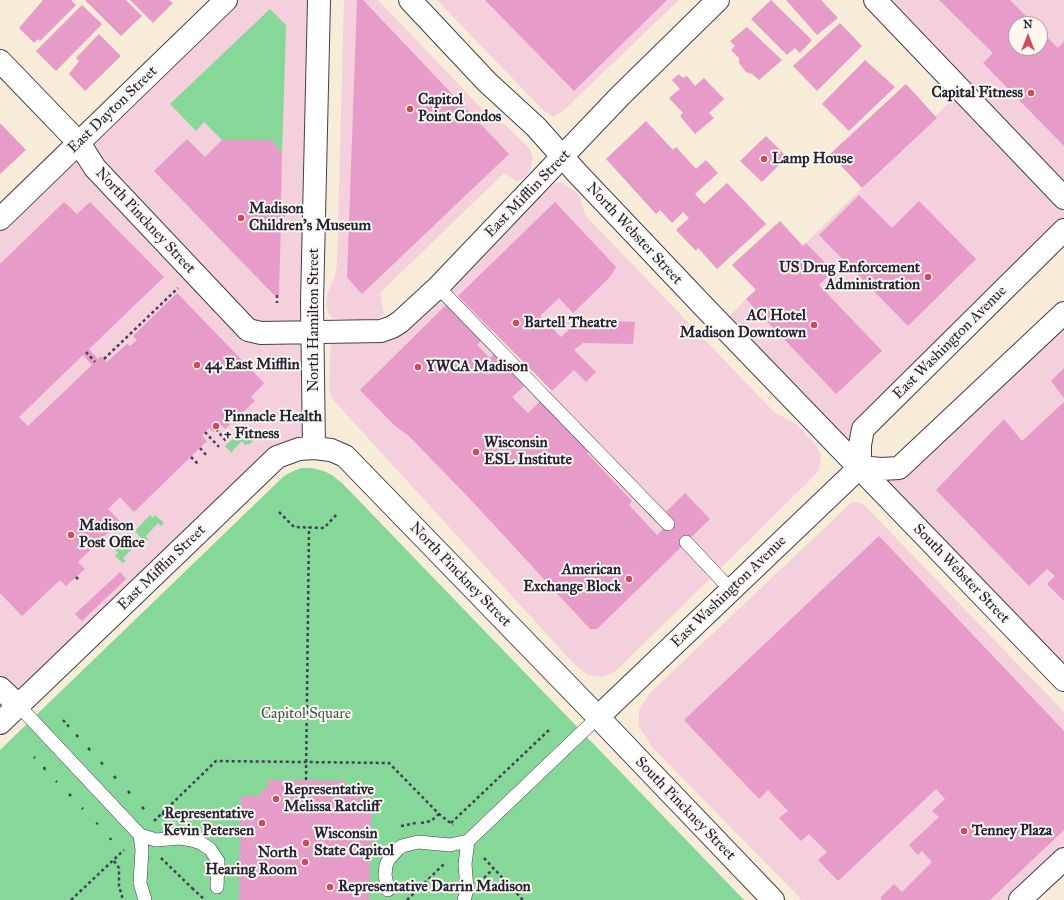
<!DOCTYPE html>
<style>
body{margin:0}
#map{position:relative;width:1064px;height:900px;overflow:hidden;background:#f6ecd7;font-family:"IM FELL Great Primer",serif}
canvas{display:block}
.north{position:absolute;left:1008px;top:16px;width:40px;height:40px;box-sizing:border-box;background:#fbf7ec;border:1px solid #a4a2a5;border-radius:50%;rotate:0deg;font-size:11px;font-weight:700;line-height:16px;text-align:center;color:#22223b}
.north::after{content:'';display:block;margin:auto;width:14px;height:18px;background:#d1495b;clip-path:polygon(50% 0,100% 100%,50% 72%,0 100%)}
</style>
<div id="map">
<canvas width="1064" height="900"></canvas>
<div class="north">N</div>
</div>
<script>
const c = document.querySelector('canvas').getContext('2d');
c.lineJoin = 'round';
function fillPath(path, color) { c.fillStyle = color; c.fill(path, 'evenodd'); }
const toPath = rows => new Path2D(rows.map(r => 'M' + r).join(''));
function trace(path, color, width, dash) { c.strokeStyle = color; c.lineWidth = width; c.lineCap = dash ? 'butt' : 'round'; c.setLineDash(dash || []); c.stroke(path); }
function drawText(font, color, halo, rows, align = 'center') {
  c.font = font + ' "IM FELL Great Primer",serif'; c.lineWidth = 4; c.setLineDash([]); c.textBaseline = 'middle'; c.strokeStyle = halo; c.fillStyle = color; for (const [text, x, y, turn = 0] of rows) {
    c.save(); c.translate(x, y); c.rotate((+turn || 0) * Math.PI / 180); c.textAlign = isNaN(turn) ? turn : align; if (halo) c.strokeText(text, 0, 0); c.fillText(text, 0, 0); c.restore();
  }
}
const built = toPath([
 [226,0,319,0,314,448,299,449,0,723,0,219],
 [344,0,378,0,489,116,505,125,529,148,533,157,530,170,525,177,517,181,504,173,380,293,384,314,376,320,361,321,333,318,328,313,326,304,327,295,335,275,337,265],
 [437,0,679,0,563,111,553,117,543,110],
 [875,0,1064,0,1064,230,860,445,881,469,1064,313,1064,680,721,325,746,299,806,243,961,91],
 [1016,24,1040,24,1040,48,1016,48],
 [555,183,562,183,575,191,580,198,585,215,774,412,796,424,816,445,821,455,819,470,810,480,623,664,613,673,603,677,588,675,574,664,336,403,331,397,329,388,330,348,332,342,375,341,541,194],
 [492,330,551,390,542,399,483,340],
 [852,502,861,503,866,507,1064,712,1064,848,1010,900,802,900,652,747,639,726,639,710,650,693]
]);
const green = toPath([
 [270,9,286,25,282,153,271,140,222,140,204,122,196,131,170,104],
 [242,431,244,433,247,431,254,438,252,440,253,441,248,445,247,444,245,445,242,441,233,450,232,453,225,446],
 [301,468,311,468,324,471,332,475,343,484,744,900,0,900,0,750,283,477,289,473],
 [150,515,153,518,155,515,164,523,161,526,158,523,146,536,148,539,145,542,135,531],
 [130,535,141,545,139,547,136,545,123,558,126,561,123,563,115,556,118,553,115,550]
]);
const building = toPath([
 [43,0,71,0,76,5,40,41,38,39,34,43,19,28],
 [85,0,126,0,142,16,121,36],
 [130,0,169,0,173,3,153,23],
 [357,0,363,0,509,154,362,294,347,277],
 [485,0,667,0,574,91],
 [771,0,812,40,800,53,795,48,787,55,751,19],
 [786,0,821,0,838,18,817,35],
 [939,0,1010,0,1028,18,1022,24,1016,24,1016,48,1040,48,1040,45,1048,38,1058,48,1064,41,1064,146,983,63,993,53],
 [82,5,102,24,56,71,36,51],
 [840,23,862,46,817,91,793,66],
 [747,27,782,60,759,80,752,74,746,72,739,63,739,58,731,50,735,46,730,41],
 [99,34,121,56,85,91,69,74,79,61,76,58],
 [865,60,895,87,849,131,822,104],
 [679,74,683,78,687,76,695,86,704,78,724,99,709,113,714,118,695,134,680,116,683,113,669,98,680,89,672,80],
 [906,84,937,118,862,188,830,154],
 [646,121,673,150,676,147,696,169,706,160,718,173,695,194,704,204,727,183,766,224,717,269,698,248,696,251,676,230,689,218,683,212,672,223,660,210,656,214,606,159],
 [0,123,26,150,0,174],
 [766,136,787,157,762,182,740,161],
 [187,139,205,157,222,140,271,140,282,153,281,205,286,208,285,217,281,220,279,295,274,295,154,171],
 [859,195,892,228,919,201,976,259,908,326,819,235],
 [64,202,77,214,90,202,164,277,89,349,98,359,101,356,107,362,127,344,130,346,137,340,133,336,177,293,264,383,251,397,255,401,225,429,221,425,213,432,209,428,205,432,202,436,207,441,134,512,120,497,108,509,120,521,78,562,85,569,66,586,60,580,22,616,0,593,0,264],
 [83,355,92,365,28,426,19,417],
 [555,202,616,267,609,278,573,313,559,298,540,316,561,337,581,319,635,322,633,344,583,343,574,350,596,372,586,382,574,370,552,391,458,296],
 [780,221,803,246,806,243,833,271,819,285,882,351,836,394,746,299,756,290,732,265],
 [447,304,482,340,477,345,490,358,494,354,524,386,512,397,528,413,543,398,591,448,587,453,632,501,629,505,657,535,672,520,665,513,685,493,710,519,597,629,590,629,470,499,409,436,395,426,360,390],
 [1064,368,1064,398,1051,381],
 [1064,402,1064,601,1047,584,1055,576,1047,569,1029,586,936,490,1004,419,1022,441],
 [879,536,1064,731,1064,830,990,900,882,900,880,898,894,884,902,892,932,862,922,851,918,855,909,845,939,817,932,811,945,799,936,789,838,881,818,860,827,852,809,834,801,841,779,818,788,811,768,790,759,799,684,720],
 [120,572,126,579,82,621,75,614],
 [268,780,346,781,346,790,353,790,352,797,372,797,369,900,239,900,241,796,261,796,261,789,268,789]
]);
const path = toPath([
 [285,212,287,212],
 [277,295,277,303],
 [86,352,95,362],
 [104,359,178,288],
 [241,414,248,421],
 [216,429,226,441],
 [205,432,219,447],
 [200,448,208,457],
 [191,457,199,465],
 [279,512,294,527,324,528,338,513],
 [76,577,80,581],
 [63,720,70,728],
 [76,735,80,738],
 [88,748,91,751],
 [34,757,35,758],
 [101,762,104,766],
 [44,767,45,770],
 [114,776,117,780],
 [306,780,309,527],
 [56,781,57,782],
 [128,791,131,795],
 [69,794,71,796],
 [142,807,146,811],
 [82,808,83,809],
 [162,813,170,820],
 [154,821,216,761,389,763,439,814,453,825],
 [96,823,98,824],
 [421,823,431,821,439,814],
 [451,823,549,730],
 [401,826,416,823],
 [110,838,111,840],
 [161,858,192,888],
 [484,858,523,900],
 [114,861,119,868,119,886,123,900],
 [484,878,493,869],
 [71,900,124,850],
 [407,900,445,863]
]);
const service = toPath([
 [438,287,668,524],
 [686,542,731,590],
 [18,705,140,835,156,840,180,838,192,840,201,843,210,849,218,861,217,887],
 [140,835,142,850,140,883,145,900],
 [388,890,385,875,386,865,389,859,398,849,402,846,418,842,450,845,468,841,598,717],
 [464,900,467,890,465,864,468,841]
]);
const minor = toPath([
 [875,0,1064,198],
 [0,61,79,143,95,168,248,330,261,333,381,331,392,327,400,322,438,287,620,96,718,0],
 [314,448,312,303,319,0],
 [0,688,18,705],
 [598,717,860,467],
 [0,723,277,457,299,449,314,448,331,450,345,456,598,717,773,900],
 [1020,900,1064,859]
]);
const tertiary = toPath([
 [410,0,487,82,536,127,577,173,708,311,1064,680],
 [0,219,226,0],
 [860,467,860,445,863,429,1064,230],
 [860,467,881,469,899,468,1064,313]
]);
const pathBridge = toPath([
 [192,888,205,900]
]);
const markers = [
 [1031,93,4,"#d1495b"],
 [410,109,4,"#d1495b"],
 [764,159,4,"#d1495b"],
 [241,218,4,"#d1495b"],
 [928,277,4,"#d1495b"],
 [516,323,4,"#d1495b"],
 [814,325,4,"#d1495b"],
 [197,365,4,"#d1495b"],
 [418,367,4,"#d1495b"],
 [216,426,4,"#d1495b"],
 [476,452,4,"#d1495b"],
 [71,535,4,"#d1495b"],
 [629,579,4,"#d1495b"],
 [276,799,4,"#d1495b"],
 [262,823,4,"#d1495b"],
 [964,831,4,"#d1495b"],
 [306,843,4,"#d1495b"],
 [305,862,4,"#d1495b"],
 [330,887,4,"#d1495b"]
];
const poiNames = [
 ["Capital Fitness",1023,93,"right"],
 ["Capitol",418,100],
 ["Point Condos",418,117],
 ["Lamp House",772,159],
 ["Madison",249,209],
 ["Children's Museum",249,226],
 ["US Drug Enforcement",920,268,"right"],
 ["Administration",920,285,"right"],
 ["AC Hotel",806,316,"right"],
 ["Madison Downtown",806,333,"right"],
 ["Bartell Theatre",524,323],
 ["44 East Mifflin",205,365],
 ["YWCA Madison",426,367],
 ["Pinnacle Health",224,417],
 ["+ Fitness",224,434],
 ["Wisconsin",484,443],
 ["ESL Institute",484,460],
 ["Madison",79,526],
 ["Post Office",79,543],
 ["American",621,570,"right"],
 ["Exchange Block",621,587,"right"],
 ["Representative",284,790],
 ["Melissa Ratcliff",284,807],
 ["Representative",254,814,"right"],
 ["Kevin Petersen",254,831,"right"],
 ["Tenney Plaza",972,831],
 ["Wisconsin",314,834],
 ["State Capitol",314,851],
 ["North",297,853,"right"],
 ["Hearing Room",297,870,"right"],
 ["Representative Darrin Madison",338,887]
];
const streetNames = [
 ["East Dayton Street",113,110,-44],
 ["East Mifflin Street",528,194,-46],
 ["North Pinckney Street",145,221,47],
 ["North Webster Street",634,234,47],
 ["North Hamilton Street",314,320,-90],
 ["East Washington Avenue",950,343,-45],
 ["East Mifflin Street",162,568,-44],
 ["South Webster Street",961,574,46],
 ["North Pinckney Street",460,575,46],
 ["East Washington Avenue",729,592,-44],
 ["South Pinckney Street",685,809,46]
];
const parkNames = [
 ["Capitol Square",306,714]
];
fillPath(built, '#f4cfdc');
fillPath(green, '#86d899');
fillPath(building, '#e79bc9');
trace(service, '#424052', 14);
trace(minor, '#424052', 24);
trace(tertiary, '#424052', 24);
trace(path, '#424052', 2.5, [3, 3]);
trace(service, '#fff', 13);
trace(minor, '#fff', 22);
trace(tertiary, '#fff', 22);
trace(pathBridge, '#424052', 2.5, [3, 3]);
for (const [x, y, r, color] of markers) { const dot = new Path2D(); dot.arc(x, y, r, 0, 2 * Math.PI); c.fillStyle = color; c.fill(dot); trace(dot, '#fbf7ec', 1.5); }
drawText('bold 15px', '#22223b', '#fbf7ec', poiNames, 'left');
drawText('15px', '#22223b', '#fbf7ec', streetNames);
drawText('15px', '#405957', '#fbf7ec', parkNames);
</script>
